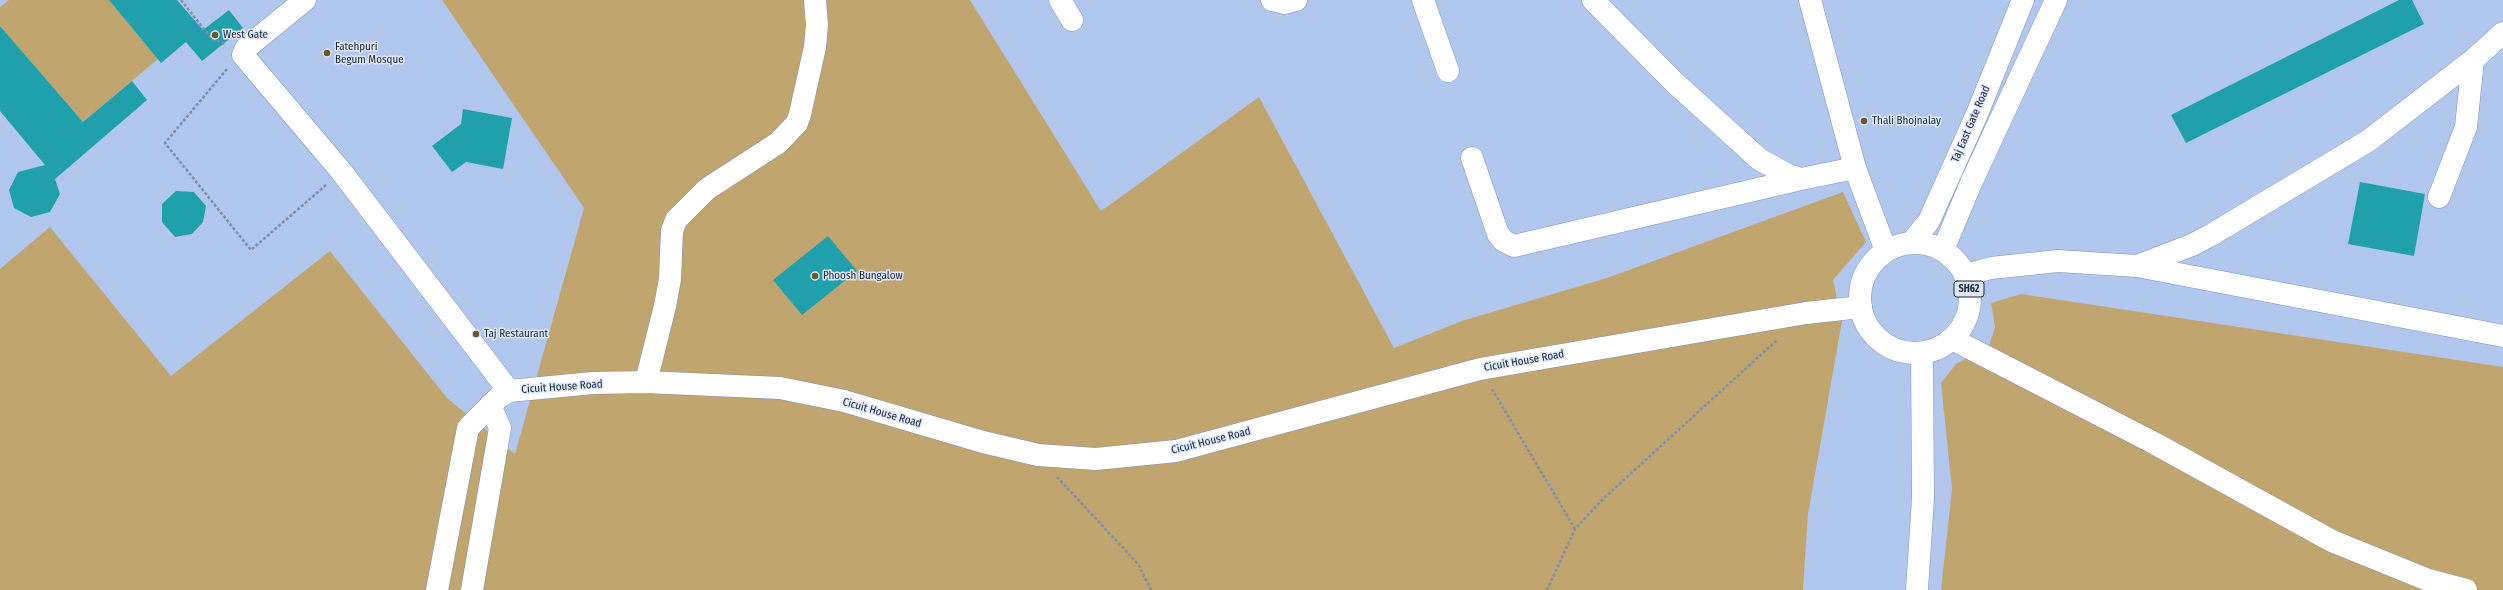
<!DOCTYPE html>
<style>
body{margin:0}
canvas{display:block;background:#b2c7ed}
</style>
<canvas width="2503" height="590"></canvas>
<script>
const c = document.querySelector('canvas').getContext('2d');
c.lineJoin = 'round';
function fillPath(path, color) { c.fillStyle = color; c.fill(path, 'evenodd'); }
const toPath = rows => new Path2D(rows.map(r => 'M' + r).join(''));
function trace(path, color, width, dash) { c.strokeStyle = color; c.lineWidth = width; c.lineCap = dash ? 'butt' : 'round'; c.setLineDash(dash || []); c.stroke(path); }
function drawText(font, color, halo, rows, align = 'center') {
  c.font = font + ' "Fira Sans Condensed",sans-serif'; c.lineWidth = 3; c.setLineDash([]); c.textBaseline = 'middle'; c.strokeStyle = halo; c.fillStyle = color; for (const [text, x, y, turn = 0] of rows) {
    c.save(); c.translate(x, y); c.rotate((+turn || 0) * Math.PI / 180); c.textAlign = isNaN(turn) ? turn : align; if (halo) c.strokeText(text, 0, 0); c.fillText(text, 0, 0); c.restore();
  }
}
const green = toPath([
 [9,0,109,0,158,59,83,122,0,26,0,7],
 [442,0,970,0,1101,211,1259,97,1394,348,1462,321,1607,278,1843,192,1866,242,1833,280,1842,321,1808,514,1803,590,0,590,0,269,50,227,171,376,330,251,447,398,515,454,584,208],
 [2021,294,2503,367,2503,590,1941,590,1952,489,1941,383,1956,364,1989,346,1995,327,1991,303]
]);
const building = toPath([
 [109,0,177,0,203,30,229,10,243,28,202,61,186,42,161,63],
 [2399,0,2412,0,2424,24,2186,143,2171,115],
 [0,26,83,122,132,81,147,100,55,179,60,194,50,212,31,217,14,208,9,190,18,172,45,165,0,111],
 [463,109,512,118,503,169,466,162,452,172,432,146,461,124],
 [2360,182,2425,194,2414,256,2348,244],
 [176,191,194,192,206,206,203,222,192,234,175,237,162,222,162,204],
 [828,236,857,271,802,315,773,280]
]);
const path = toPath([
 [181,0,211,38,225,44],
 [227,69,165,143,251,250,326,185],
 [1492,389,1575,529],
 [1057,477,1138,564,1151,590],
 [1547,590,1575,529,1604,498,1777,340]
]);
const minor = toPath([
 [305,0,246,48,243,55,341,171,509,391],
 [1060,0,1072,20],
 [1272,0,1285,3,1296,0],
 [1423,0,1448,71],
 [1593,0,1674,82,1759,159,1788,175,1801,179,1855,168],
 [1810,0,1855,168,1886,251],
 [1472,158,1498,234,1504,241,1514,246,1801,179],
 [2439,197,2466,127,2473,60],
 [2137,266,2192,245,2211,235,2368,141,2473,60,2503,33],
 [1965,275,1991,268,2058,261,2137,266,2503,336],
 [1952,339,2154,443,2332,541,2428,580,2466,590],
 [646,382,665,306,670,279,672,231,676,220,707,189,778,143,797,123,800,114,815,47,817,25,815,0],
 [437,590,468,428,499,397,509,391,593,383,646,382,780,388,844,401,983,442,1038,455,1096,459,1176,451,1480,369,1806,313,1861,307],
 [472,590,500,428,490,405]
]);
const major = toPath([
 [1911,243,1929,221,1977,114,2023,0],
 '1860 298a55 55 0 1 1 110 0a55 55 0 1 1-110 0Z',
 [1943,250,1971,183,2056,0],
 [1917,590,1923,498,1922,353]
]);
const markers = [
 [215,35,4,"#6e5626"],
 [327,53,4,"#6e5626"],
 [1864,121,4,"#6e5626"],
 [815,276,4,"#6e5626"],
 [476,334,4,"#6e5626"]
];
const shields = [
 [1969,289,30]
];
const shieldNames = [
 ["SH62",1969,289]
];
const poiNames = [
 ["West Gate",223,35],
 ["Fatehpuri",335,47],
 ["Begum Mosque",335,60],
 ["Thali Bhojnalay",1872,121],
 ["Phoosh Bungalow",823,276],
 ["Taj Restaurant",484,334]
];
const streetNames = [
 ["Taj East Gate Road",1971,124,-67],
 ["Cicuit House Road",1524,361,-10],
 ["Cicuit House Road",562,387,-4],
 ["Cicuit House Road",882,413,16],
 ["Cicuit House Road",1211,441,-14]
];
fillPath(green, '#c1a56f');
fillPath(building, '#1fa0aa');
trace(minor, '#7e92b6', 23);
trace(major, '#7e92b6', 23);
trace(path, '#7e8eab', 2.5, [3, 2]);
trace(minor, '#fff', 22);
trace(major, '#fff', 22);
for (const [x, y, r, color] of markers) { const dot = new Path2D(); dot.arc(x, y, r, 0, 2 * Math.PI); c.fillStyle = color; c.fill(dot); trace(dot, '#dce7fb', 1.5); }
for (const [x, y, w] of shields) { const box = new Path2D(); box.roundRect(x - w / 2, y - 8, w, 16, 3); c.fillStyle = '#dce7fb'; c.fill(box); trace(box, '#1e2634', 1); }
drawText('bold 10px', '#1e2634', null, shieldNames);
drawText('11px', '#1e2634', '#dce7fb', poiNames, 'left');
drawText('11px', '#1e2634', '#dce7fb', streetNames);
</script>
